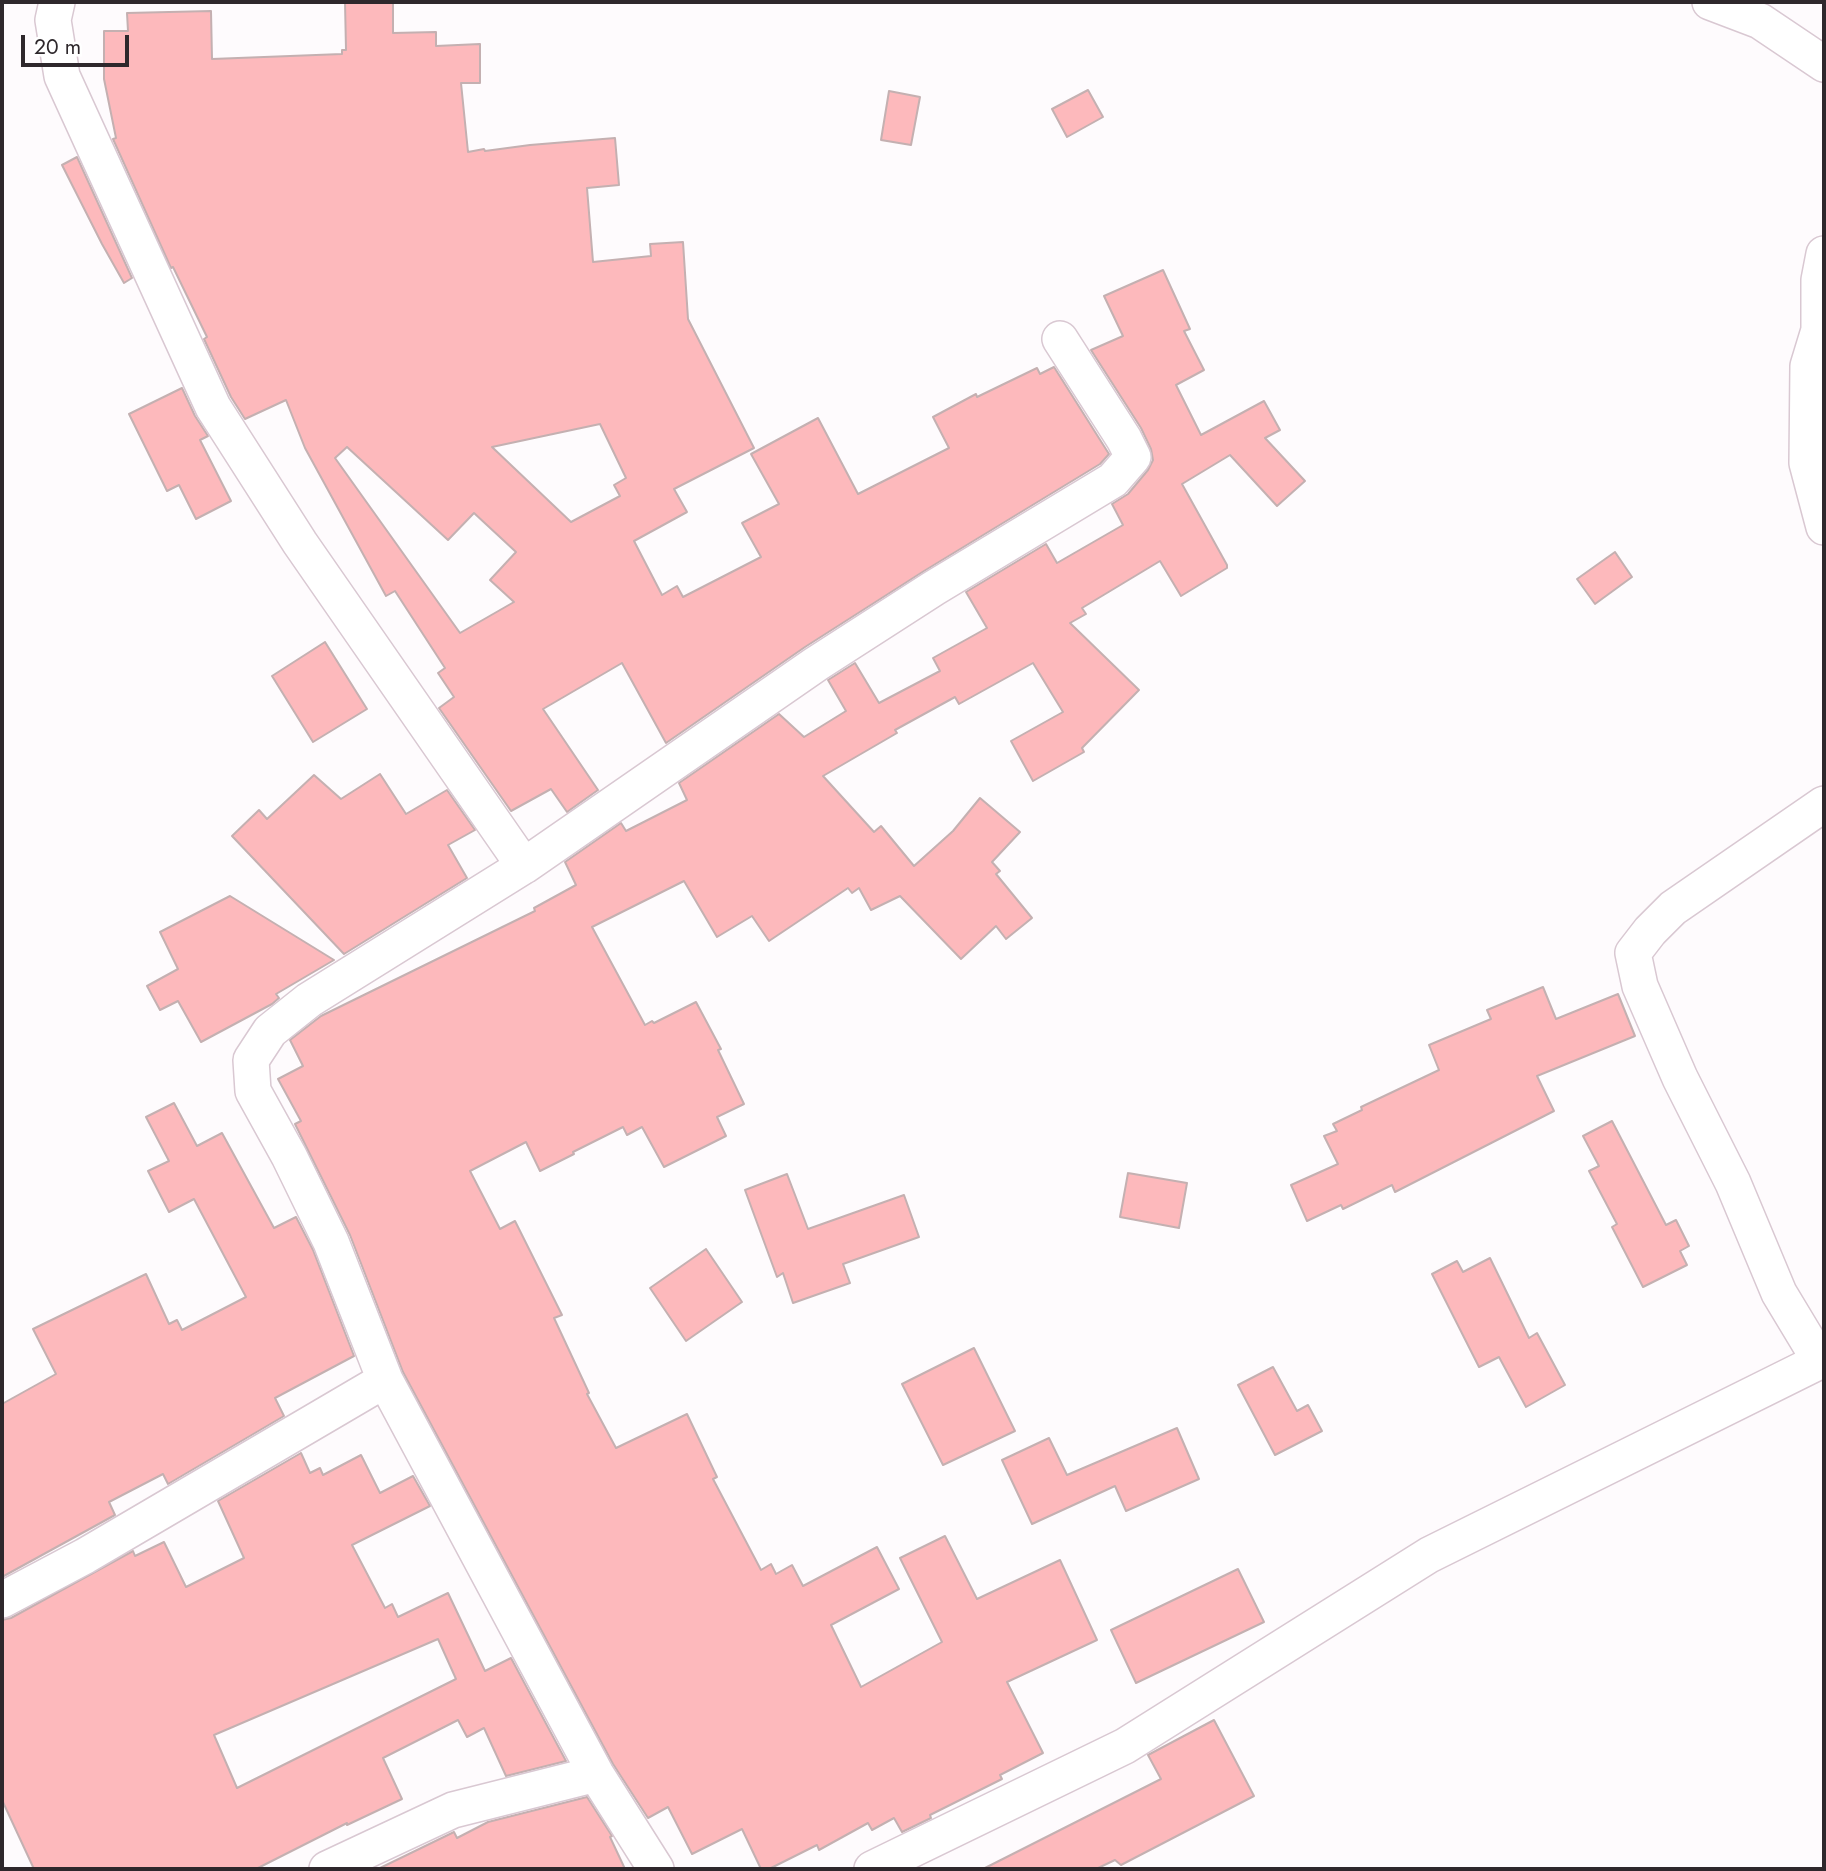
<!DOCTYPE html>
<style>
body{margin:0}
#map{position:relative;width:1826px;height:1871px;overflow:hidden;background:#fefbfd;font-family:Jost,sans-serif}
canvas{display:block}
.frame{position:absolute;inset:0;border:4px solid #2e282c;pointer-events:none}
.scale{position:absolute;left:21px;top:35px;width:108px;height:32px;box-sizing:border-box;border:4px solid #2e282c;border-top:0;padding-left:9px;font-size:21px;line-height:24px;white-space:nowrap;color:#2e282c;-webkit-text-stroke:5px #fff;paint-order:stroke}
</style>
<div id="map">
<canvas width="1826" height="1871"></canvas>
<div class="frame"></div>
<div class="scale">20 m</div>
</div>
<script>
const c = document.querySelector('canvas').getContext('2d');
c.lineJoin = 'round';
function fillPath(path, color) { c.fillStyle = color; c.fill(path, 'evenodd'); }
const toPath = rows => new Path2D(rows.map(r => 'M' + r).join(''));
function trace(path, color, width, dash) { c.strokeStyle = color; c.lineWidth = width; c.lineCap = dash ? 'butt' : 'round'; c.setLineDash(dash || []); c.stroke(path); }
const building = toPath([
 [345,2,393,2,393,33,436,32,436,46,480,44,480,83,461,83,468,152,484,149,485,151,530,145,615,138,619,185,587,188,593,262,651,256,650,244,683,242,688,319,754,448,674,489,687,512,634,541,662,595,677,586,683,597,761,557,742,523,779,504,751,454,818,418,858,494,949,448,933,417,976,394,977,397,1037,368,1040,374,1054,367,1109,454,1100,464,924,571,805,647,666,743,622,663,543,709,598,790,567,812,551,789,511,811,439,708,454,697,438,673,445,668,395,591,386,596,305,448,286,400,245,419,231,397,204,339,207,337,173,267,171,268,113,139,116,138,104,79,104,31,128,31,127,13,211,11,212,59,342,54,342,50,346,50,345,2],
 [600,424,626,478,614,485,620,496,571,522,492,447,600,424],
 [347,447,448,540,474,513,516,552,490,580,514,602,460,633,335,458,347,447],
 [1088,90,1103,117,1067,137,1052,109,1088,90],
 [889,91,920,97,911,145,881,140,889,91],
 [77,157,132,278,124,283,102,244,62,165,77,157],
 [1163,270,1190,329,1184,331,1204,370,1176,385,1201,435,1264,401,1280,430,1265,438,1305,481,1277,506,1230,455,1182,484,1227,565,1227,568,1181,596,1160,561,1082,608,1086,614,1070,623,1139,690,1082,748,1084,752,1033,781,1011,741,1063,712,1033,663,959,704,955,697,895,730,897,733,823,776,874,832,881,826,914,866,953,831,980,798,1020,832,992,862,1000,871,996,874,1032,918,1006,939,996,926,961,959,900,896,871,910,859,888,852,893,848,888,769,941,752,916,717,937,684,881,592,927,645,1025,652,1021,654,1023,696,1002,721,1049,718,1050,744,1104,717,1117,726,1136,664,1167,642,1127,627,1135,623,1127,573,1152,574,1154,540,1171,526,1142,470,1171,500,1229,515,1221,562,1315,554,1318,589,1393,587,1394,616,1448,687,1414,717,1477,713,1479,761,1570,771,1564,776,1574,792,1565,803,1586,877,1547,899,1589,831,1625,861,1687,942,1642,900,1558,945,1536,977,1599,1060,1560,1097,1640,1007,1682,1043,1753,1000,1775,1002,1779,930,1815,931,1818,902,1832,894,1818,872,1830,868,1823,819,1850,817,1845,769,1869,761,1869,742,1829,692,1854,668,1807,648,1818,613,1764,403,1372,350,1235,295,1124,301,1121,278,1079,303,1066,290,1040,321,1016,535,911,534,908,576,885,565,862,621,823,626,831,687,800,679,783,779,714,804,737,846,711,828,680,855,663,879,703,940,671,933,658,987,628,966,592,1046,544,1057,563,1123,525,1112,504,1128,494,1148,470,1153,460,1151,449,1141,428,1091,350,1123,336,1104,296,1163,270],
 [182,388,195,416,208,436,200,440,231,501,196,519,179,485,167,491,129,414,182,388],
 [1615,552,1632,577,1595,604,1577,579,1615,552],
 [325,642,367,709,313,742,272,676,325,642],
 [380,774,406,814,447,790,475,830,448,845,467,878,344,954,232,836,259,810,267,819,314,775,341,799,380,774],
 [230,896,334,960,276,994,279,998,272,1004,201,1042,178,1001,160,1010,147,986,178,969,160,932,230,896],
 [1543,987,1556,1019,1618,994,1635,1036,1537,1076,1554,1111,1395,1192,1392,1185,1343,1209,1341,1205,1307,1221,1291,1185,1338,1164,1324,1136,1337,1131,1333,1124,1362,1110,1361,1107,1439,1070,1429,1045,1491,1019,1487,1010,1543,987],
 [174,1103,197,1146,222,1133,274,1228,296,1217,313,1250,354,1356,275,1398,284,1416,168,1484,163,1474,109,1502,115,1515,2,1577,2,1404,56,1374,33,1329,146,1274,169,1324,177,1320,182,1330,246,1297,194,1199,169,1212,148,1171,169,1161,146,1117,174,1103],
 [1612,1121,1666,1225,1676,1220,1689,1246,1680,1251,1687,1265,1643,1287,1612,1227,1617,1224,1589,1171,1599,1166,1583,1136,1612,1121],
 [1128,1173,1187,1183,1179,1228,1120,1217,1128,1173],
 [787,1174,808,1229,904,1195,919,1237,843,1264,850,1283,793,1303,783,1273,777,1277,745,1190,787,1174],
 [706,1249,742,1302,686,1341,650,1288,706,1249],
 [1490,1258,1529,1338,1537,1333,1565,1385,1526,1407,1499,1357,1479,1367,1432,1274,1457,1261,1463,1272,1490,1258],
 [974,1348,1015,1431,943,1465,902,1384,974,1348],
 [1273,1367,1297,1411,1308,1405,1322,1431,1275,1455,1238,1385,1273,1367],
 [1177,1428,1199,1479,1126,1511,1115,1486,1032,1524,1002,1460,1049,1438,1067,1475,1177,1428],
 [301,1453,310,1473,320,1468,323,1475,361,1455,380,1493,413,1476,430,1506,352,1545,385,1608,392,1604,398,1617,448,1593,485,1671,511,1658,566,1761,506,1776,484,1728,467,1737,458,1720,383,1758,402,1799,347,1825,347,1823,256,1869,34,1869,2,1800,2,1620,11,1618,133,1551,135,1556,164,1542,186,1587,244,1558,218,1501,301,1453],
 [438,1639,456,1679,237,1788,214,1735,438,1639],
 [1238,1569,1264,1622,1136,1683,1111,1630,1238,1569],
 [1214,1720,1254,1796,1121,1865,1115,1860,1096,1869,983,1869,1161,1779,1148,1755,1214,1720],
 [587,1797,612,1836,610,1837,625,1869,378,1869,454,1832,457,1838,488,1822,587,1797]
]);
const street = toPath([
 [57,2,53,20,62,76,213,407,300,543,524,866],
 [1710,2,1760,21,1824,64],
 [1824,254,1819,280,1819,330,1808,366,1807,463,1824,527],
 [1820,1361,1779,1293,1733,1183,1680,1078,1640,986,1633,953,1650,931,1673,908,1824,804],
 [2,1600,85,1556,385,1380],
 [327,1869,453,1810,596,1774],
 [656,1869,596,1774,385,1380,331,1242,289,1156,253,1091,251,1060,270,1031,309,1000,524,866,816,664,934,588,1113,480,1133,457,1124,439,1060,339],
 [872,1869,1125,1746,1429,1555,1824,1359]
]);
fillPath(building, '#fdb9bc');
trace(building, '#c4b0b1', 2);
trace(street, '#d9c8d2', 38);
trace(street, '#fff', 35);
</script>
